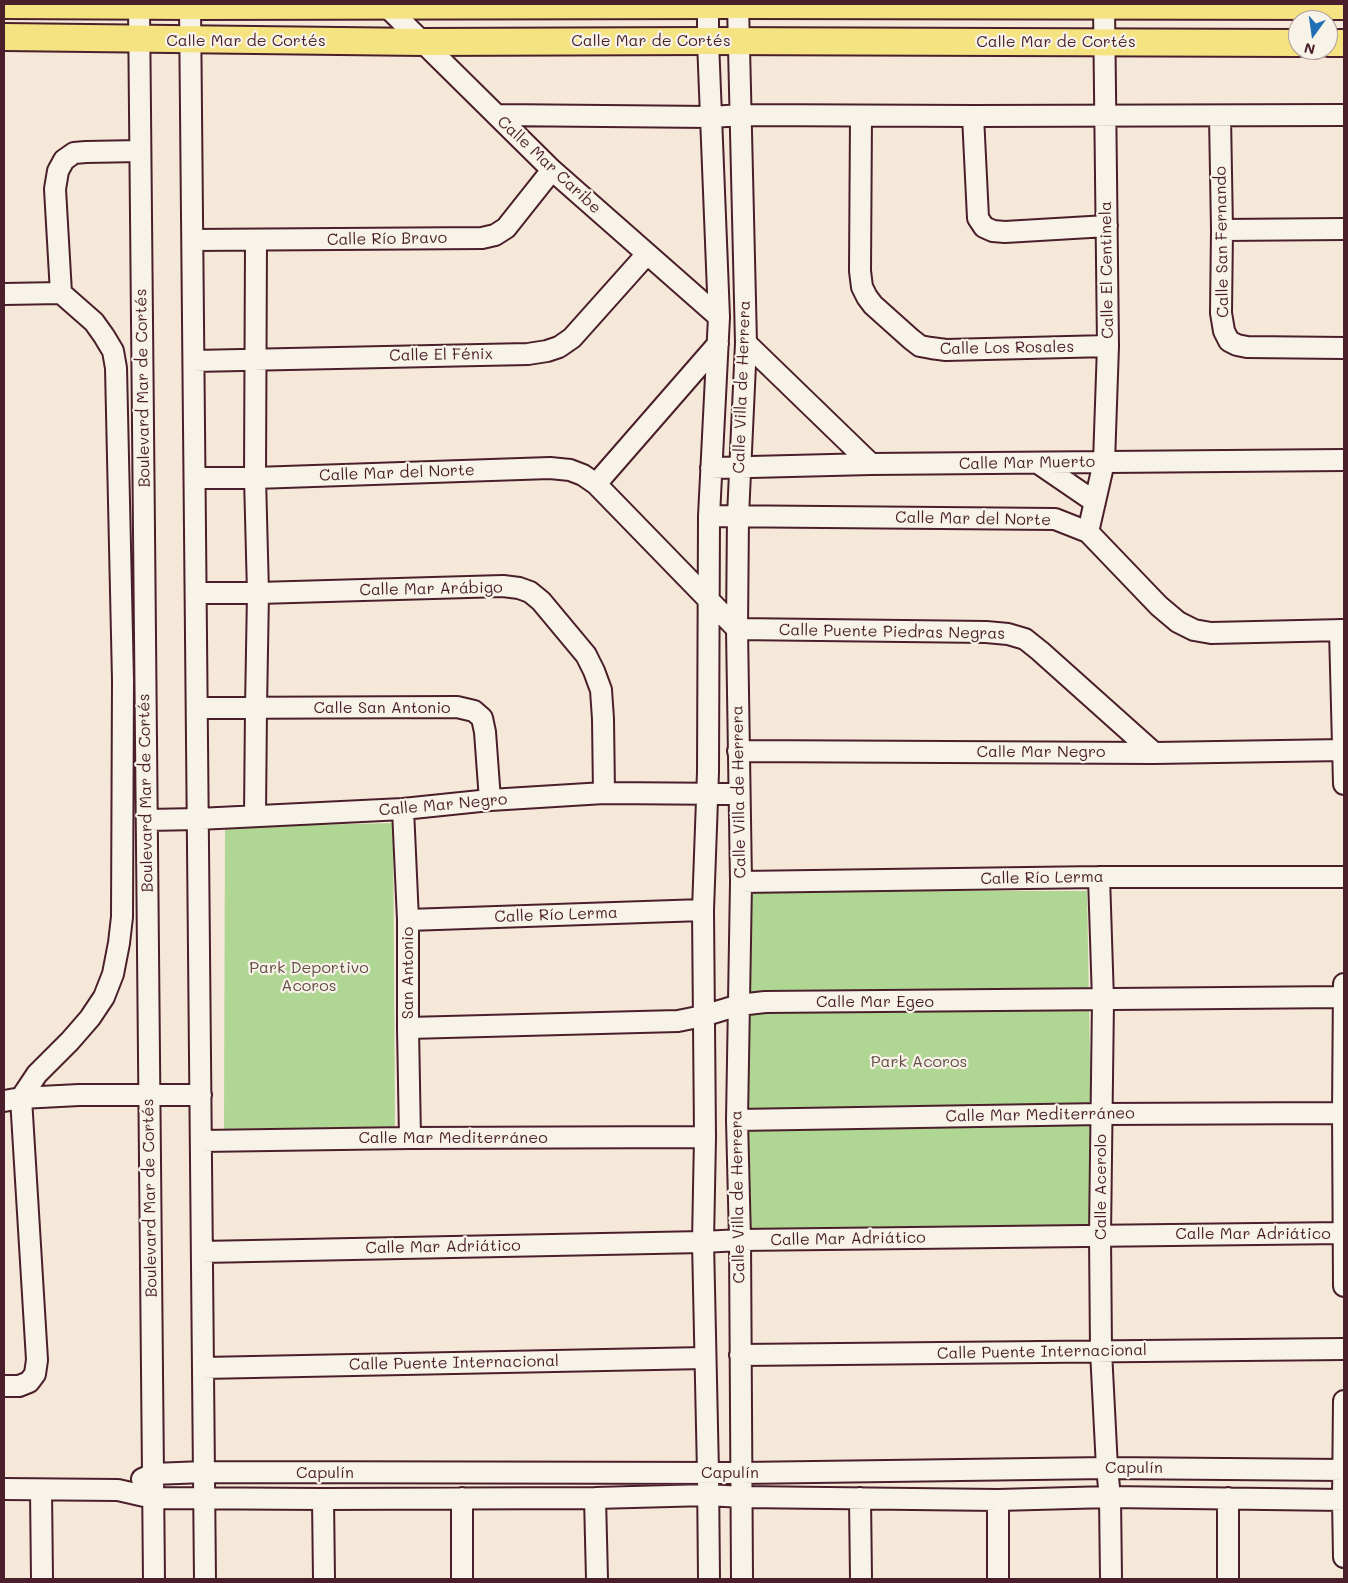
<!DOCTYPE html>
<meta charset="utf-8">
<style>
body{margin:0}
#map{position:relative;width:1348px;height:1583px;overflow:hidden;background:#f5e8d9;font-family:Mali,sans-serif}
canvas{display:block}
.frame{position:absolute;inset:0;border:5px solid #4a1f2b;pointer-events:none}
.north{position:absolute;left:1288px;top:10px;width:50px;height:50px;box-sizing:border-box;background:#f7f3e8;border:1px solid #b29e9c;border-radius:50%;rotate:194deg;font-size:14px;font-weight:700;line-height:20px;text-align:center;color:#4a1f2b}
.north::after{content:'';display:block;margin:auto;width:18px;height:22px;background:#1f6fb2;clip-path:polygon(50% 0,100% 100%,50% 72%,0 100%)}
</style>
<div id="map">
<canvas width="1348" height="1583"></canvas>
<div class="frame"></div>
<div class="north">N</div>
</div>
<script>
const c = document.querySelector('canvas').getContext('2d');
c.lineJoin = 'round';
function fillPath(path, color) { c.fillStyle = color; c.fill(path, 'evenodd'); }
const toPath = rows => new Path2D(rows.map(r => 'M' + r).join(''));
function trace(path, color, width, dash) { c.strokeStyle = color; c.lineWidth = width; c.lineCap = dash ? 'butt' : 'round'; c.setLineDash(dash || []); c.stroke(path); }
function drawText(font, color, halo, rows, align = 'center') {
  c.font = font + ' Mali,sans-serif'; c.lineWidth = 4.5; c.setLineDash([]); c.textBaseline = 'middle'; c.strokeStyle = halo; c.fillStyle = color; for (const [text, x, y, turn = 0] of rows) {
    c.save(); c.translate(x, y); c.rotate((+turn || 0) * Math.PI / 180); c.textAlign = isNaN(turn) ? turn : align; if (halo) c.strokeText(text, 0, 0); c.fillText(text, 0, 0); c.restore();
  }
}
const green = toPath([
 [393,823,395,1127,224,1129,225,827],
 [745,891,1087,891,1093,1232,747,1231]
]);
const minor = toPath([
 [738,5,746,343,738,516,737,629,741,882,737,1120,740,1240,742,1579],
 [139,6,154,1579],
 [190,6,205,1579],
 [386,6,552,170,719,317],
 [708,6,708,41,719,317,709,516,708,772,703,910,705,1137,703,1242,708,1473,709,1579],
 [497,115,711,117,742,115,973,116,1344,115],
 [861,116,860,271,862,287,867,297,873,305,911,339,920,346,931,348,946,350,1108,346],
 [973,116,978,218,984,227,993,231,1005,232,1107,226],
 [1220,116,1222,230,1221,313,1224,331,1229,341,1237,345,1247,347,1344,348],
 [1222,230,1344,229],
 [193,240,482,238,495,235,506,228,552,170],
 [4,294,61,293,55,189,58,171,64,160,74,153,86,152,140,151],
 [746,343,871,464],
 [194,361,528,354,547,351,559,347,572,338,647,254],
 [1038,463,1095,502],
 [711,468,871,464,1344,460],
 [195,478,255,478,550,468,570,470,583,475,596,484,737,629,986,632,1008,634,1025,639,1040,651,1154,753],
 [596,484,718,344],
 [709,516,1055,519,1088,532,1159,606,1178,622,1194,630,1211,633,1344,630],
 [1088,532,1104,462,1108,346,1104,6],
 [196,593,258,593,503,586,519,588,530,592,541,601,586,655,594,671,601,690,603,719,604,793],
 [1340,630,1344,784],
 [197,708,457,707,474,711,482,718,485,732,490,800],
 [738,751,1154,753,1344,750],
 [403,809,408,920,408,1028,410,1138],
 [255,816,256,708,258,593,255,478,256,241],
 [147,820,198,819,403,809,490,800,604,793,739,794],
 [1099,877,1103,1000,1100,1235,1101,1351,1107,1468,1110,1497,1111,1579],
 [741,882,1099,877,1344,877],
 [408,920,703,910],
 [1344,984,1343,1113,1344,1286],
 [408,1028,678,1021,703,1016,739,1005,765,1002,1344,997],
 [4,1101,21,1098,79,1095,201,1095],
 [737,1120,1101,1114,1344,1113],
 [201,1141,410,1138,705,1137],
 [202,1252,703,1242,740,1240,1344,1233],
 [740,1355,1344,1349],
 [203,1368,705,1358],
 [4,1386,19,1386,29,1382,35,1374,37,1360,21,1098,37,1074,70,1041,90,1018,104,997,113,974,119,943,122,917,123,680,116,368,113,351,104,336,94,322,61,293],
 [1344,1401,1343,1500,1344,1557],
 [142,1479,153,1474,204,1472,741,1473,1107,1468,1344,1470],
 [4,1489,118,1490,153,1498,323,1499,595,1498,708,1495,742,1497,998,1500,1110,1497,1344,1500],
 [41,1490,42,1579],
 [595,1498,597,1579],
 [860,1498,861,1579],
 [1228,1498,1228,1579],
 [323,1499,324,1579],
 [998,1500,998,1579],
 [462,1579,462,1498]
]);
const major = toPath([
 [4,5,190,6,738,5,1344,6],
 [4,37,423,42,708,41,1298,43],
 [1328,43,1344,43]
]);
const streetNames = [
 ["Calle Mar de Cortés",246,41],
 ["Calle Mar de Cortés",651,41],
 ["Calle Mar de Cortés",1056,42],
 ["Calle Mar Caribe",549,165,43],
 ["Calle Río Bravo",387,239,-1],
 ["Calle San Fernando",1222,242,-91],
 ["Calle El Centinela",1107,270,-91],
 ["Calle Los Rosales",1007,348,-1],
 ["Calle El Fénix",441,355,-1],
 ["Calle Villa de Herrera",742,387,-88],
 ["Boulevard Mar de Cortés",143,388,-91],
 ["Calle Mar Muerto",1027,463,-1],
 ["Calle Mar del Norte",397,473,-2],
 ["Calle Mar del Norte",973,519,1],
 ["Calle Mar Arábigo",431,589,-1],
 ["Calle Puente Piedras Negras",892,632,1],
 ["Calle San Antonio",382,708],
 ["Calle Mar Negro",1041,752],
 ["Calle Villa de Herrera",739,792,-91],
 ["Boulevard Mar de Cortés",146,793,-91],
 ["Calle Mar Negro",443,805,-5],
 ["Calle Río Lerma",1042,878,-1],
 ["Calle Río Lerma",556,915,-2],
 ["San Antonio",408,973,-90],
 ["Calle Mar Egeo",875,1002],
 ["Calle Mar Mediterráneo",1040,1115,-1],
 ["Calle Mar Mediterráneo",453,1138],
 ["Calle Acerolo",1101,1187,-90],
 ["Calle Villa de Herrera",738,1197,-91],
 ["Boulevard Mar de Cortés",150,1198,-91],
 ["Calle Mar Adriático",1253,1234],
 ["Calle Mar Adriático",848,1239,-1],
 ["Calle Mar Adriático",443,1247,-1],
 ["Calle Puente Internacional",1042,1352,-1],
 ["Calle Puente Internacional",454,1363,-1],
 ["Capulín",1134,1468],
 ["Capulín",325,1473],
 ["Capulín",730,1473]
];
const parkNames = [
 ["Park Deportivo",309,968],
 ["Acoros",309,986],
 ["Park Acoros",919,1062]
];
fillPath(green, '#afd692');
trace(minor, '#4a1f2b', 24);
trace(major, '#4a1f2b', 30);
trace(minor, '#f7f3e8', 20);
trace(major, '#f5e381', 26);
drawText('16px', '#4a1f2b', '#f7f3e8', streetNames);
drawText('16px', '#634d45', '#f7f3e8', parkNames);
</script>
